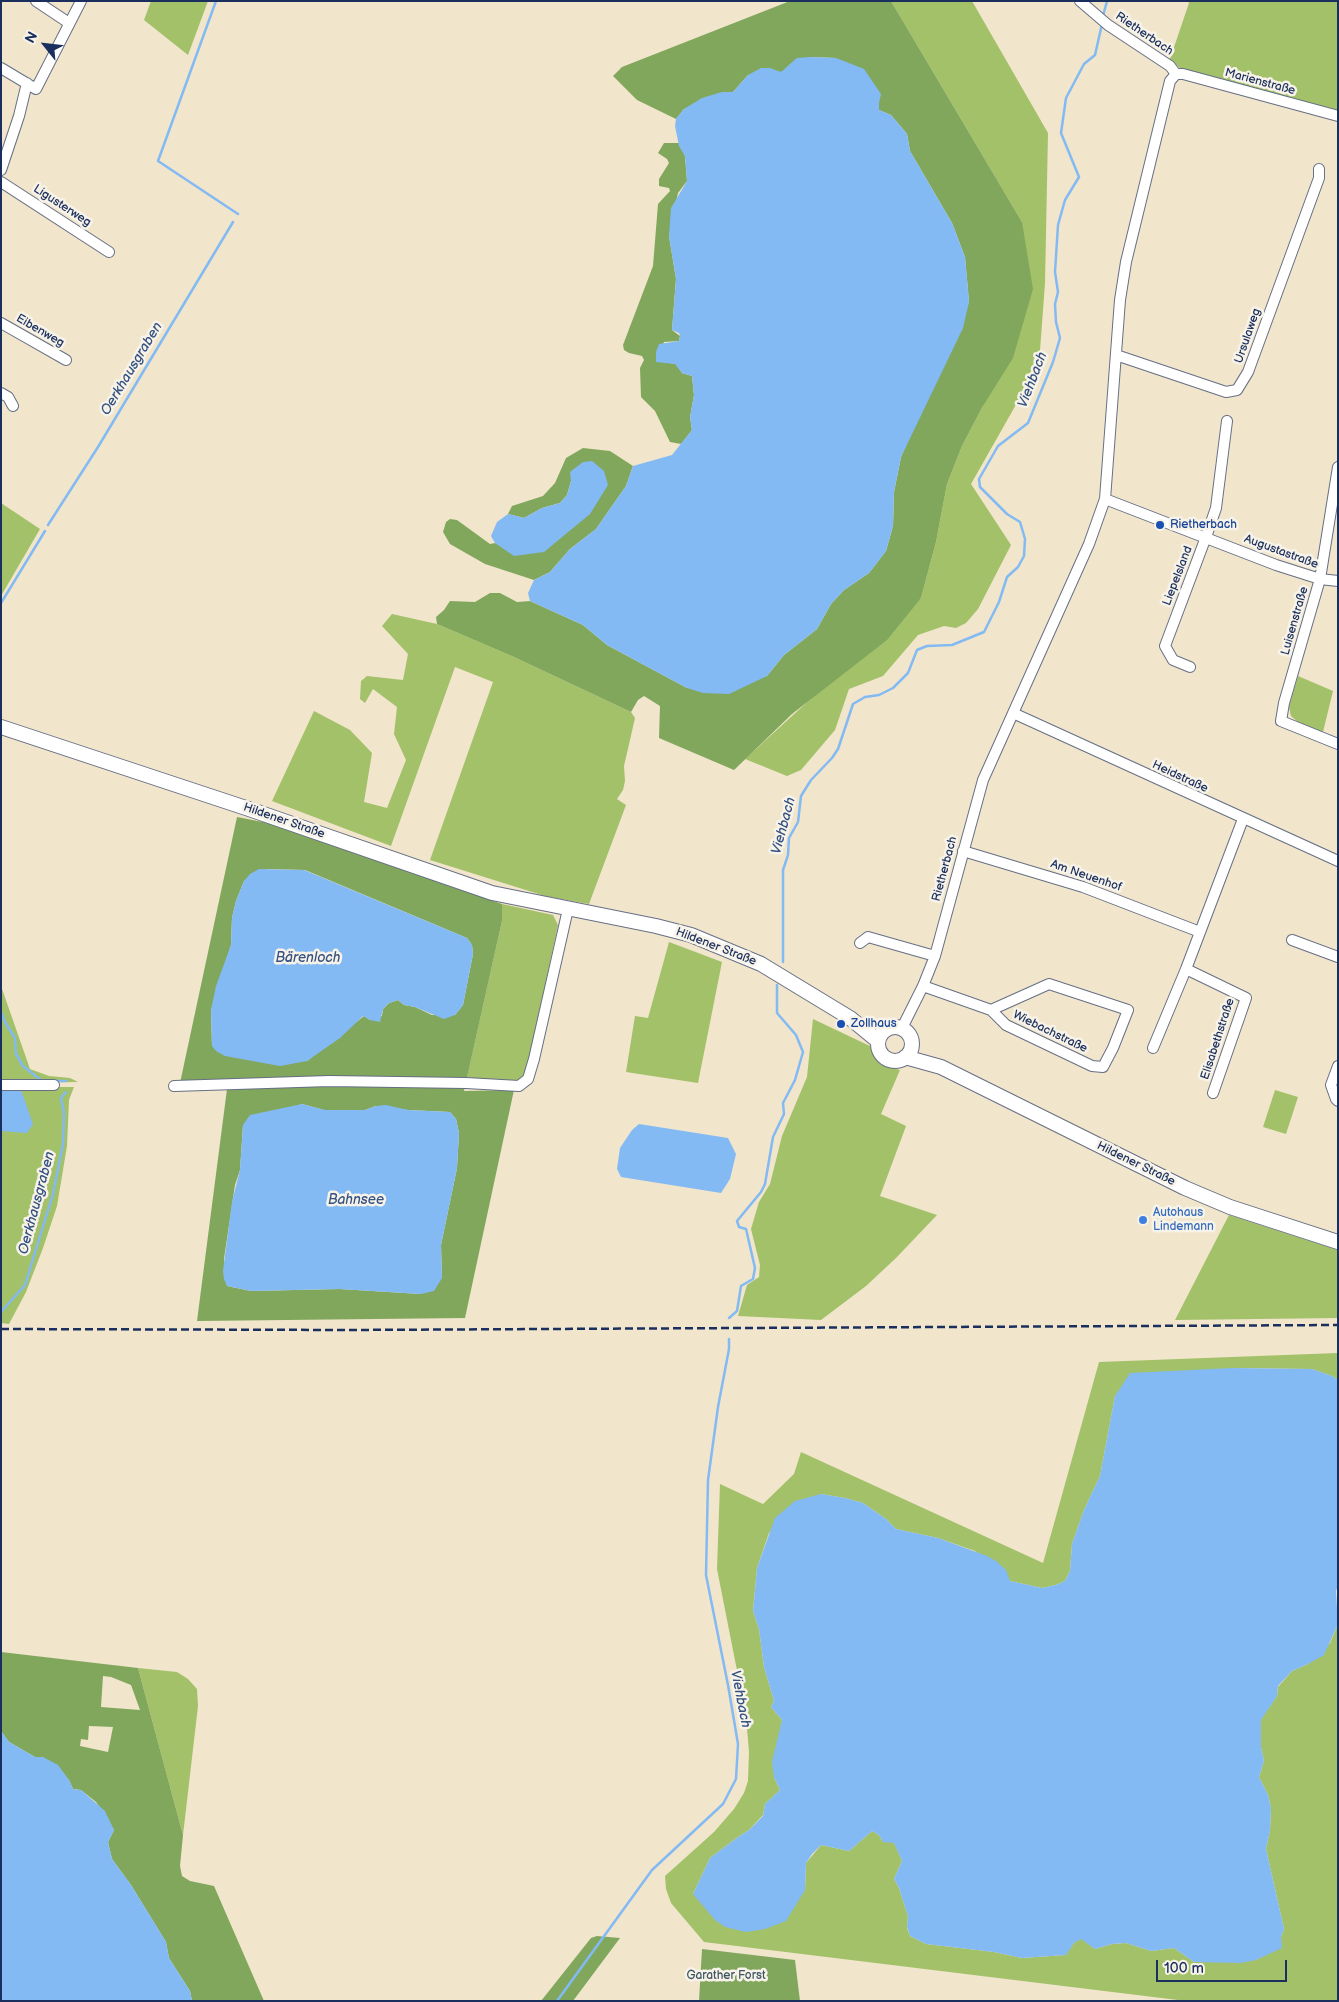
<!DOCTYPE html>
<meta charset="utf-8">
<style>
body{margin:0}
#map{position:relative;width:1339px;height:2002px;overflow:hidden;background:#f1e5cc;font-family:"Balsamiq Sans",sans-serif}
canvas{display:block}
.frame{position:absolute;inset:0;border:2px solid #1b2f5e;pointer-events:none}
.north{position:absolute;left:20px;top:20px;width:50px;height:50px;-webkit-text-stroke:4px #f7f3e8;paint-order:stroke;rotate:299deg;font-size:14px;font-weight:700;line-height:20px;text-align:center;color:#1b2f5e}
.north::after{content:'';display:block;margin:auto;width:18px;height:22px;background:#1b2f5e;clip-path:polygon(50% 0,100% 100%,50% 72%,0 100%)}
.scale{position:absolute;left:1156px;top:1960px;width:131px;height:22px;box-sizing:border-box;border:2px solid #1b2f5e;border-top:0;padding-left:6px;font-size:15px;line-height:18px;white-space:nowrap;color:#1b2f5e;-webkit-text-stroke:4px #f7f3e8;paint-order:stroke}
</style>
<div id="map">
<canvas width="1339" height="2002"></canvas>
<div class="frame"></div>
<div class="north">N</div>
<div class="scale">100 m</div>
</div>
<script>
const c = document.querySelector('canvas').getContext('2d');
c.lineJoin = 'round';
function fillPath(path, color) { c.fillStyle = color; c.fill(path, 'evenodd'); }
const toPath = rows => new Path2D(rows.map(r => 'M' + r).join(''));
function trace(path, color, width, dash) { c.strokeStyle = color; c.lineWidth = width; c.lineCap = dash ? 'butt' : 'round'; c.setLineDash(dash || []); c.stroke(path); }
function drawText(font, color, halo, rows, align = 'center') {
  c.font = font + ' "Balsamiq Sans",sans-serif'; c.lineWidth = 5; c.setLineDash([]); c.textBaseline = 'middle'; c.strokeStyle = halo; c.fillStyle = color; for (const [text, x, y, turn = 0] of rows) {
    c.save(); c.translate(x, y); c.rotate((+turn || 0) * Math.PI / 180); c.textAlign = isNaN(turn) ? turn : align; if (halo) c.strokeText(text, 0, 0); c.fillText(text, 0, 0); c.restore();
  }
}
const green = toPath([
 [151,1,208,1,188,55,144,20],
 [891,1,972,1,1048,133,1045,283,1039,364,971,484,1011,545,978,609,966,623,956,628,944,626,918,635,883,676,849,689,835,730,801,770,787,776,745,759,921,598,936,542,947,484,962,446,983,406,1022,222],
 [1188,1,1338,1,1338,112,1181,69,1170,59,1189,3],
 [1,503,40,529,1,596],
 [392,614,437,624,514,657,631,712,635,718,624,766,625,781,623,790,617,799,626,805,589,904,545,896,430,860,493,682,455,667,391,846,272,801,314,711,350,730,372,753,364,802,387,808,406,760,394,734,397,707,373,689,365,703,360,699,361,681,367,676,403,680,408,654,382,626],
 [1298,676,1333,691,1323,732,1298,722,1291,716,1289,707],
 [502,904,553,915,558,925,526,1073,517,1081,487,1080,467,1077,502,921],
 [669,942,722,962,698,1083,626,1072,635,1016,648,1018],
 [1,986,30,1069,49,1076,70,1078,78,1082,1,1083],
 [813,1019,872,1047,880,1064,900,1070,881,1114,906,1126,880,1196,937,1215,896,1258,866,1286,821,1320,738,1316,747,1285,759,1277,760,1265,751,1229,759,1202,770,1184,782,1136,807,1077],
 [50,1087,74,1087,69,1100,67,1146,57,1206,43,1248,26,1292,9,1324,1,1323,1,1088],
 [1275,1090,1298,1097,1286,1134,1263,1127],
 [1229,1215,1338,1250,1338,1318,1175,1320],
 [1338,1353,1338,1380,1332,1376,1312,1369,1232,1368,1115,1396,1100,1476,1084,1510,1072,1544,1070,1571,1065,1581,1056,1585,1042,1588,1010,1581,975,1551,938,1538,896,1529,886,1519,863,1503,845,1498,821,1494,769,1533,757,1568,753,1611,759,1629,764,1667,774,1701,771,1707,782,1720,774,1777,780,1790,765,1804,763,1815,749,1830,738,1837,710,1858,693,1894,805,1890,806,1863,821,1845,849,1851,872,1831,879,1835,883,1842,894,1842,902,1861,894,1879,899,1888,908,1916,907,1928,910,1936,926,1944,994,1952,1022,1958,1065,1955,1074,1943,1081,1938,1095,1949,1112,1944,1126,1943,1151,1951,1174,1948,1194,1962,1256,1960,1266,1954,1281,1937,1284,1929,1266,1849,1270,1830,1271,1808,1268,1795,1259,1777,1264,1761,1261,1747,1261,1719,1277,1696,1278,1687,1292,1671,1308,1664,1330,1643,1338,1624,1338,2001,1186,2001,704,1942,671,1903,666,1889,665,1876,714,1832,734,1809,744,1793,748,1781,749,1752,746,1716,717,1569,720,1484,763,1504,794,1474,801,1452,1043,1563,1099,1362],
 [138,1668,177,1672,188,1679,197,1689,198,1706,183,1835]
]);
const forest = toPath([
 [790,1,891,1,1022,222,1033,289,1013,358,983,406,962,446,947,484,936,542,921,598,887,640,792,714,734,770,659,738,660,706,644,696,638,700,631,712,514,657,437,624,436,617,444,610,450,601,475,602,490,593,500,593,517,602,530,601,583,625,607,645,687,688,767,676,784,655,817,629,831,604,844,590,869,573,886,551,893,526,894,492,901,457,969,302,965,257,952,223,910,151,907,134,891,115,879,110,879,103,836,58,810,57,790,64,785,71,781,72,748,75,733,92,684,109,676,119,637,100,613,76,622,67],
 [664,143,679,143,685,156,687,181,678,193,669,236,676,279,672,330,680,336,679,341,664,342,656,361,676,364,682,373,692,376,694,395,690,417,692,430,681,444,670,442,655,411,641,397,640,368,644,360,642,356,629,353,624,350,623,345,653,266,658,204,670,191,669,188,659,186,659,179,669,163,667,159,658,153],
 [583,448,610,451,633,466,626,486,596,529,570,549,550,572,534,580,485,564,450,544,443,532,446,522,450,519,457,520,490,544,495,543,499,545,590,514,571,481,567,495,560,503,542,508,524,518,508,514,512,506,543,496,555,483,566,458],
 [237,817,273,824,502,904,502,921,464,1091,514,1090,465,1318,197,1321,227,1089,180,1083],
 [267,869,305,870,467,938,472,945,473,954,463,1005,455,1015,432,1015,415,1007,404,1005,398,1000,389,1003,383,1009,382,1016,370,1020,364,1016,307,1061,212,1046,211,1010,231,945,232,918,236,901,244,881],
 [302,1104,324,1110,365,1110,376,1106,408,1110,450,1112,456,1119,459,1133,457,1168,441,1245,442,1278,421,1294,340,1289,251,1291,227,1286,224,1259,235,1185,240,1170,243,1125],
 [1,1652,138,1668,183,1835,180,1866,182,1876,190,1881,214,1886,264,2001,192,2001,190,1991,169,1958,166,1942,131,1885,112,1859,108,1842,114,1830,96,1802,81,1790,73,1789,69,1780,43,1757,35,1757,9,1742,1,1731],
 [103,1676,111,1677,131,1685,140,1710,101,1707],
 [89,1726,113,1727,108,1752,80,1746,81,1739,88,1740],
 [597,1936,620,1938,573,2001,541,2001,591,1938],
 [702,1949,795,1960,800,2001,699,2001]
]);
const water = toPath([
 [810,57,836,58,864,69,881,94,879,103,879,110,891,115,907,134,910,151,952,223,965,257,969,302,963,328,901,457,894,492,893,526,886,551,869,573,844,590,831,604,817,629,784,655,767,676,729,694,703,693,687,688,607,645,583,625,530,601,528,593,534,580,550,572,570,549,596,529,626,486,633,466,672,455,692,430,690,417,694,395,692,376,682,373,675,364,656,362,656,352,659,344,679,341,680,336,679,333,672,330,676,279,669,236,671,208,687,181,685,156,679,146,675,126,676,119,684,109,702,98,722,92,733,92,748,75,761,68,770,68,781,72,797,58],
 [592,461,604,471,608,485,590,514,544,552,514,556,495,543,491,536,497,522,508,514,524,518,542,508,560,503,567,495,571,481,570,472,583,462],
 [259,869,304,870,467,938,472,945,473,954,463,1005,455,1015,444,1019,415,1007,404,1005,398,1000,389,1003,383,1009,380,1022,370,1020,363,1016,340,1038,307,1061,280,1066,225,1056,216,1051,212,1046,211,1010,216,986,231,945,232,918,236,901,244,881,250,874],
 [1,1090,21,1090,33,1124,27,1133,1,1131],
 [302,1104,325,1110,365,1110,376,1106,386,1105,408,1110,450,1112,456,1119,459,1133,457,1168,441,1245,442,1278,434,1291,421,1294,339,1289,251,1291,227,1286,224,1279,223,1271,232,1202,240,1170,243,1125,250,1115],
 [639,1124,728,1138,736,1154,730,1179,721,1193,621,1177,617,1169,620,1148,632,1130],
 [1232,1368,1312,1369,1332,1376,1338,1380,1338,1586,1336,1591,1338,1624,1324,1655,1308,1664,1292,1671,1278,1686,1277,1696,1261,1720,1261,1747,1264,1761,1259,1777,1268,1795,1271,1808,1270,1830,1266,1849,1284,1929,1281,1937,1282,1948,1256,1960,1240,1963,1194,1962,1174,1948,1151,1951,1126,1943,1112,1944,1095,1949,1081,1939,1074,1943,1066,1955,1022,1958,994,1952,926,1944,910,1936,907,1927,908,1916,899,1888,894,1879,902,1861,894,1843,883,1842,879,1835,872,1831,849,1851,821,1845,812,1854,806,1863,805,1890,786,1921,765,1929,746,1932,725,1927,715,1920,693,1894,710,1858,738,1837,749,1830,763,1816,765,1804,780,1790,774,1777,772,1762,782,1720,771,1707,774,1701,764,1667,759,1629,753,1611,757,1568,775,1518,795,1501,821,1494,845,1498,863,1503,886,1519,896,1529,938,1538,987,1556,996,1561,1006,1570,1010,1581,1042,1588,1056,1585,1065,1581,1070,1571,1072,1544,1084,1510,1100,1476,1115,1396,1130,1373],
 [1,1731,9,1742,35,1757,43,1757,58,1765,69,1780,73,1789,81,1790,105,1811,114,1830,108,1842,112,1859,131,1885,166,1942,169,1958,190,1991,192,2001,1,2001]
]);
const stream = toPath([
 [216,1,158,161,238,214],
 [1103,16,1107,1],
 [48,525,98,447,233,222],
 [1,603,45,531],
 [783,962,783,870,788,855,789,838,798,822,801,796,811,780,832,758,838,749,853,704,865,697,879,695,893,688,908,673,917,650,927,646,952,645,984,632,999,602,1007,577,1018,567,1024,556,1025,539,1020,522,1007,514,980,487,979,479,998,446,1028,423,1053,362,1060,338,1056,322,1055,304,1058,292,1055,272,1058,225,1065,200,1079,177,1061,133,1066,98,1084,64,1095,55,1102,24],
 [1,1012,5,1022,15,1038,16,1054,23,1066,42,1081],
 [55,1081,66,1081],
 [1,1312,25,1285,53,1194,63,1144,64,1113,61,1098,66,1092],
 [729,1318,737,1311,741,1286,753,1279,755,1268,746,1229,739,1227,737,1221,761,1192,765,1184,773,1137,784,1114,783,1103,795,1080,803,1052,796,1035,777,1013,777,985],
 [557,2001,652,1870,723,1804,736,1779,738,1744,728,1685,706,1575,708,1480,718,1407,729,1349,729,1339]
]);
const minor = toPath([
 [36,1,69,23],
 [1,68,36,89,81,1],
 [1176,74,1183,74,1338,116],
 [1,170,19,116,27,83],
 [1,182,109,252],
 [1,323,66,360],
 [1116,355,1226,392,1237,390,1248,372,1319,178,1319,169],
 [1,393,8,397,13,406],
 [1338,467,1320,579,1284,703,1281,721,1338,744],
 [1105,499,1276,565,1320,579,1338,581],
 [1190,667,1173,660,1165,646,1206,537,1216,508,1227,421],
 [1013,713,1338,861],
 [963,851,1083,887,1200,932],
 [1292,940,1338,957],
 [860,943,868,937,935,956],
 [1186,969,1246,998,1213,1093],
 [923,986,991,1010,1006,1025,1092,1066,1103,1067,1113,1048,1128,1010,1049,984,991,1010],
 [902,1028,923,986,935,956,983,780,1089,544,1105,499,1120,300,1126,262,1170,81,1176,74,1170,66,1108,25,1080,1],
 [1153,1048,1186,969,1243,819],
 [1338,1066,1331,1085,1336,1099,1338,1101],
 [1,1085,54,1085],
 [174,1086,329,1081,466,1083,519,1086,528,1079,534,1059,568,909]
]);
const secondary = toPath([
 [1,727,249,809,492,893,656,926,691,935,761,964,850,1018,878,1041],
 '878 1044a17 17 0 1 1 34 0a17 17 0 1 1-34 0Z',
 [905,1057,941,1067,1185,1188,1230,1207,1338,1242]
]);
const rail = toPath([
 [1,1329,347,1330,1338,1325]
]);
const markers = [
 [1160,525,5,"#1a4fb4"],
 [841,1024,5,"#1a4fb4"],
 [1143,1220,5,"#3f7fe0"]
];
const streetNames = [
 ["Rietherbach",1144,34,34],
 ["Marienstraße",1260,82,15],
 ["Ligusterweg",62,206,33],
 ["Eibenweg",40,331,30],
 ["Ursulaweg",1248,336,-71],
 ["Augustastraße",1281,552,20],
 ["Liepelsland",1178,576,-69],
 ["Luisenstraße",1295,621,-74],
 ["Heidstraße",1180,777,25],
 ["Hildener Straße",284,821,19],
 ["Rietherbach",945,869,-75],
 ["Am Neuenhof",1086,876,19],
 ["Hildener Straße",716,947,21],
 ["Wiebachstraße",1050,1032,26],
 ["Elisabethstraße",1218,1039,-72],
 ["Hildener Straße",1136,1164,26]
];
const transitNames = [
 ["Rietherbach",1170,525],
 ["Zollhaus",851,1024]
];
const shopNames = [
 ["Autohaus",1153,1213],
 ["Lindemann",1153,1227]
];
const parkNames = [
 ["Garather Forst",726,1976]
];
const waterNames = [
 ["Oerkhausgraben",132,369,-59],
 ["Viehbach",1033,380,-69],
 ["Viehbach",784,826,-75],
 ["Bärenloch",308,958],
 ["Bahnsee",356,1200],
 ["Oerkhausgraben",37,1203,-75],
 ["Viehbach",740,1699,79]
];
fillPath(green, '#a2c169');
fillPath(forest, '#81a75d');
fillPath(water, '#83baf3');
trace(stream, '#83baf3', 2.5);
trace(minor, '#666f84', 12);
trace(secondary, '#666f84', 16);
trace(minor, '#fff', 10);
trace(secondary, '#fff', 14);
trace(rail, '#1b2f5e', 2.5, [8, 4]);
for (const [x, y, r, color] of markers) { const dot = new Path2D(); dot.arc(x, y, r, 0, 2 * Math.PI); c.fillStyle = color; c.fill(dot); trace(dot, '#f7f3e8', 2); }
drawText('12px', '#1b2f5e', '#f7f3e8', streetNames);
drawText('12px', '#164399', '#f7f3e8', transitNames, 'left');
drawText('12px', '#366cbe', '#f7f3e8', shopNames, 'left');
drawText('12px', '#3d5461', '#f7f3e8', parkNames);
drawText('italic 14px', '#355283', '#f7f3e8', waterNames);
</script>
